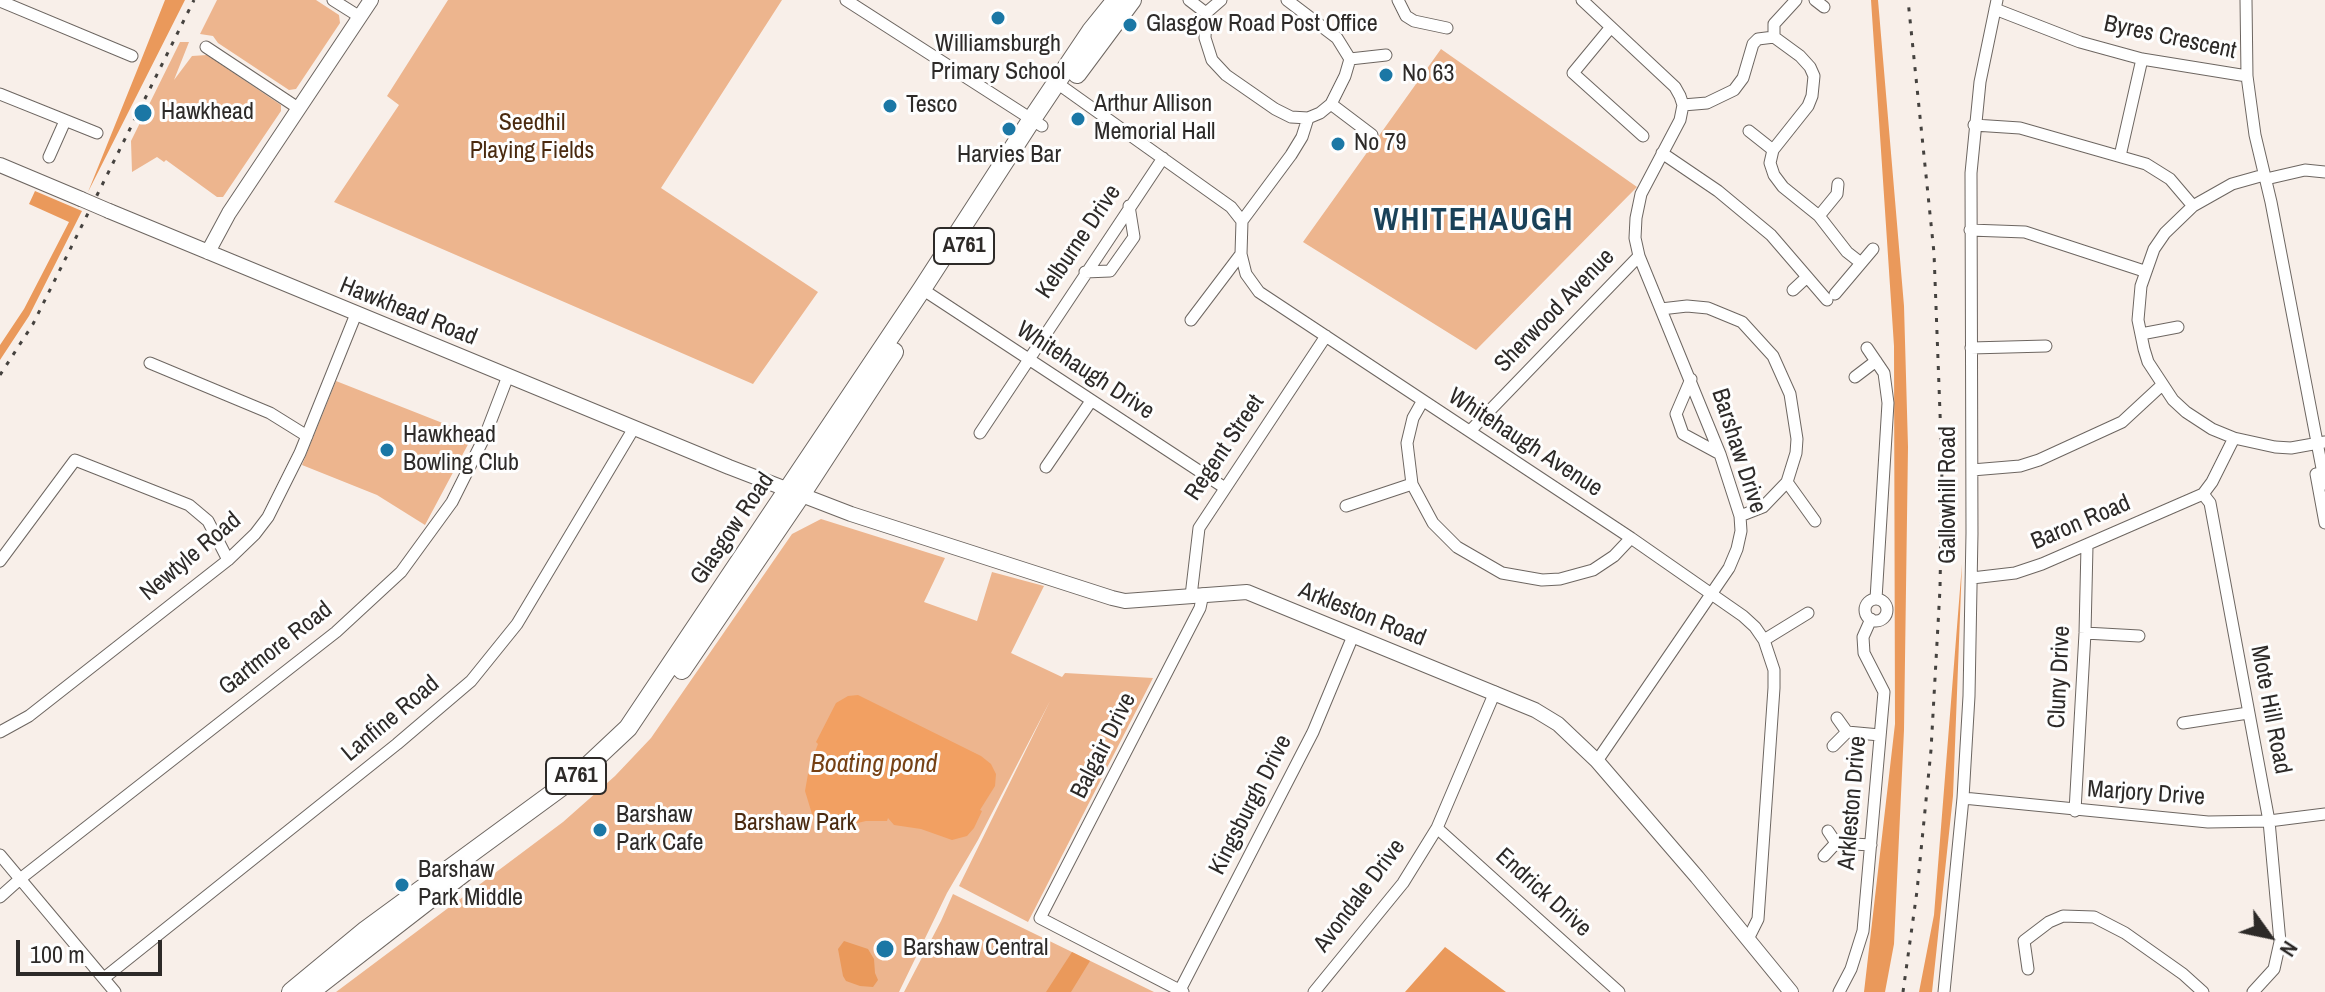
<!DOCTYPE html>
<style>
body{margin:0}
#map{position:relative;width:2325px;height:992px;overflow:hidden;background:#f8efe9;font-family:"Archivo Narrow",sans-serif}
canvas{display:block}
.north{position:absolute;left:2229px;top:896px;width:80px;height:80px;-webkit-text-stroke:6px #fefefe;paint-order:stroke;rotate:123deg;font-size:22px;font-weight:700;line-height:32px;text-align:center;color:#2d2a28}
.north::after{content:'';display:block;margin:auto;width:28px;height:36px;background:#2d2a28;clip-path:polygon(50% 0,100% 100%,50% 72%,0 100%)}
.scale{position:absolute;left:16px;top:940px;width:146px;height:36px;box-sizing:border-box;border:4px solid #2d2a28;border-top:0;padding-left:10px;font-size:24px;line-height:28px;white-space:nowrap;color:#2d2a28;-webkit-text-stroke:6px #fefefe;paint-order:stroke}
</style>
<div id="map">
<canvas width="2325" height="992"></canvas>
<div class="north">N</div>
<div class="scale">100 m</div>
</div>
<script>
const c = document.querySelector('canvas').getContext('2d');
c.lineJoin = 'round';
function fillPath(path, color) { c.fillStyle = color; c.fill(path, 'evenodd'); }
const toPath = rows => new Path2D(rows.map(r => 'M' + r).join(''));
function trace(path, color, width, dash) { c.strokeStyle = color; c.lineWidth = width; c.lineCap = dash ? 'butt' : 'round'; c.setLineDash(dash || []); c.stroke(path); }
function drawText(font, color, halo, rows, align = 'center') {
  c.font = font + ' "Archivo Narrow",sans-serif'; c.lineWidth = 6; c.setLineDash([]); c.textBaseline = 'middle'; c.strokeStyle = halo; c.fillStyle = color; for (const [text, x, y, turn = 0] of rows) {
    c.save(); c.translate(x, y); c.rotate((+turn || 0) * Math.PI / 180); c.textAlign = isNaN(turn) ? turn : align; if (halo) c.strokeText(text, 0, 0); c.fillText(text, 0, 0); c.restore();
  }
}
const green = toPath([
 [217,0,316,0,339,15,340,23,296,89,289,90,218,43,213,36,200,34],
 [448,0,782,0,661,188,818,292,753,384,334,202,399,105,387,96],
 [180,42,189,42,174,80,192,56,207,55,281,105,281,111,223,197,217,197,166,160,164,162,157,157,132,172,131,141],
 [1441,49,1637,187,1476,350,1303,242],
 [336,381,473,435,425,525,377,495,302,465],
 [821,519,945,558,924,602,977,621,992,572,1044,586,1011,653,1062,677,1065,673,1153,678,1028,922,959,886,1050,701,978,840,947,893,899,992,336,992,563,822,615,776,651,738,792,534],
 [953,894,1072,952,1154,992,904,992,941,921]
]);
const forest = toPath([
 [165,0,185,0,88,192,136,73],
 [1871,0,1878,0,1904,306,1908,447,1904,730,1894,944,1885,992,1864,992,1895,724,1894,346],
 [35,191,82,211,29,316,0,360,0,345,24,309,69,222,29,204],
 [1962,564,1953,796,1932,992,1919,992,1934,915],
 [844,941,868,949,874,959,875,973,878,980,873,987,860,986,846,981,843,976,838,949],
 [1445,947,1506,992,1405,992],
 [1072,952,1090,961,1071,992,1046,992]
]);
const water = toPath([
 [858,695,981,756,991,764,996,774,995,786,980,810,982,811,974,828,967,836,952,840,921,829,894,825,888,818,887,821,866,821,836,828,818,821,812,814,805,791,812,751,815,752,818,744,816,742,836,703,848,696]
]);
const minor = toPath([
 [333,0,360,17],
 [846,0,1042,126],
 [1189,0,1206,13],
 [1221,0,1206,13,1205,38,1212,60,1226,75,1275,109,1291,117,1308,118,1320,113,1331,104,1345,76,1350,59,1337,38,1287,0],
 [1398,0,1406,16,1414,21,1447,28],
 [1582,0,1675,87,1680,96,1683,105,1680,120,1641,194,1636,218,1635,238,1639,256,1720,454,1740,516,1741,531,1737,549,1729,568,1597,761],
 [1815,0,1824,7],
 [2246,0,2247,76,2255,135,2271,202,2325,484],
 [0,1,132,56],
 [1995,9,2080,42,2142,59,2247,76],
 [1611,27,1573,73,1643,136],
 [1774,37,1774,24,1796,0],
 [206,47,298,108],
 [1350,59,1386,55],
 [1057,83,1231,207,1242,221,1241,254,1246,274,1259,292,1631,538,1743,616,1755,627,1764,640,1774,670,1774,688,1758,919,1748,939],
 [0,94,97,133],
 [1331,104,1372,135],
 [1683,105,1707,103,1734,90,1743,78,1753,44,1758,39,1774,37,1800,56,1810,67,1814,76,1812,96,1808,106,1773,150,1770,163,1774,175,1783,187,1819,216,1847,252,1861,263],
 [1974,125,2020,128,2146,164,2170,179,2193,206],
 [1749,131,1773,150],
 [1662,153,1718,191,1771,235,1827,300],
 [2120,156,2142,59],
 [49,157,65,121],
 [2264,175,2232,184,2193,206,2165,233,2154,249,2141,286,2138,320,2144,349,2148,362,2173,400,2186,412,2212,429,2234,438,2275,447,2291,448,2325,442],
 [2266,179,2305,170,2325,172],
 [1819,216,1837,194,1838,184],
 [1242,221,1291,155,1302,137,1308,118],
 [1970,230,2025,232,2144,271],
 [1085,272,1110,271,1134,237,1129,206],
 [922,289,1225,488],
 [1793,290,1807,277],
 [1835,294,1873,249],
 [1661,309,1687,306,1708,308,1742,322,1773,356,1790,394,1797,439,1796,453,1787,482,1763,507,1740,516],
 [1191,320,1241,254],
 [2141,334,2178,327],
 [1867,348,1884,373,1888,403,1876,599],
 [1971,348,2046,346],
 [150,363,270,413,307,436],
 [1855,377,1876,361],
 [1691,379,1676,414,1683,434,1720,454],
 [1422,402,1413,418,1407,443,1412,484,1433,523,1457,547,1502,573,1542,580,1560,579,1593,570,1614,556,1631,538],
 [1470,431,1639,256],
 [980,433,1163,158],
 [2234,438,2212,482,2203,494,2210,503,2269,821,2280,942,2274,969,2253,992],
 [1046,467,1091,401],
 [1972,470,2020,466,2039,460,2122,422,2162,385],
 [2316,474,2325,523],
 [1787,482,1815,521],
 [1346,506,1412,484],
 [0,561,75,460,189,505,208,521,228,560],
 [1972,578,2015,573,2042,564,2203,494],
 [1191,596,1199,528,1326,336],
 '1865 610a11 11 0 1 1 22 0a11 11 0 1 1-22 0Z',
 [2085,633,2139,636],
 [1764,640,1808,613],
 [2183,723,2248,713],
 [0,732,29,716,228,560,255,534,268,517,300,453,356,314],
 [1847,732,1880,735],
 [1833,746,1847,732,1837,718],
 [1963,798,2208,822,2269,821,2325,814],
 [2075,811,2085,633,2087,546],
 [1437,828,1619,992],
 [1836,843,1871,845],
 [0,855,115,992],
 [1824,856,1836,843,1828,831],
 [0,897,20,879,336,632,401,572,452,502,485,436,508,376],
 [2028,969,2024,941,2049,922,2063,916,2094,917,2125,933,2183,974,2203,992],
 [104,978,397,744,471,681,517,624,634,428],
 [1180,990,1313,732,1353,636],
 [1183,992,1040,918,1200,608,1203,594],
 [1314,992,1403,883,1437,828,1495,692],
 [1839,992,1851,969,1863,931,1884,692,1864,653,1863,637,1871,619],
 [1944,992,1963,798,1969,696,1972,533,1971,173,1980,82,1997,0]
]);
const tertiary = toPath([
 [0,165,81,199],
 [109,211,729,467,851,514,1112,598,1125,601,1247,592,1535,710,1558,724,1597,761,1697,877,1791,992],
 [208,252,229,213,371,0]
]);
const primary = toPath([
 [1077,74,1132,0],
 [682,670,801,495,894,352],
 [291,992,366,930,579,774,628,728,922,289,1032,119,1091,31,1116,0],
 [310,992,466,871]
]);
const rail = toPath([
 [0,375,33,324,194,0],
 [1903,992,1917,891,1931,750,1940,589,1942,466,1934,253,1908,0]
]);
const tertiaryBridge = toPath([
 [81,199,109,211]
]);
const markers = [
 [998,18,8,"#1b77a5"],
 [1130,25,8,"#1b77a5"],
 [1386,75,8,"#1b77a5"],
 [890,106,8,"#1b77a5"],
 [143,113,10,"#1b77a5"],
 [1078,119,8,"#1b77a5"],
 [1009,129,8,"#1b77a5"],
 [1338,144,8,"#1b77a5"],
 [387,450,8,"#1b77a5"],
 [600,830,8,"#1b77a5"],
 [402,885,8,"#1b77a5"],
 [885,949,10,"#1b77a5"]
];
const shields = [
 [964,246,60],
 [576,776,60]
];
const shieldNames = [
 ["A761",964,246],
 ["A761",576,776]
];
const poiNames = [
 ["Glasgow Road Post Office",1146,25],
 ["Williamsburgh",998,45,"center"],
 ["Primary School",998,73,"center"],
 ["No 63",1402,75],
 ["Arthur Allison",1094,105],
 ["Memorial Hall",1094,133],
 ["Tesco",906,106],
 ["Hawkhead",161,113],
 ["No 79",1354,144],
 ["Harvies Bar",1009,156,"center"],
 ["Hawkhead",403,436],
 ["Bowling Club",403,464],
 ["Barshaw",616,816],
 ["Park Cafe",616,844],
 ["Barshaw",418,871],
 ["Park Middle",418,899],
 ["Barshaw Central",903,949]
];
const streetNames = [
 ["Byres Crescent",2170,38,12],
 ["Kelburne Drive",1079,242,-56],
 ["Sherwood Avenue",1555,311,-46],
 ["Hawkhead Road",408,312,22],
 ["Whitehaugh Drive",1085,371,33],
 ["Whitehaugh Avenue",1525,443,33],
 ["Regent Street",1225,448,-56],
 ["Barshaw Drive",1738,451,72],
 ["Gallowhill Road",1949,495,-90],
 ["Baron Road",2081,523,-23],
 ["Glasgow Road",733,529,-56],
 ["Newtyle Road",191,557,-40],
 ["Arkleston Road",1362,615,22],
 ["Gartmore Road",276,649,-38],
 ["Cluny Drive",2060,677,-87],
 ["Mote Hill Road",2270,710,79],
 ["Lanfine Road",391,719,-40],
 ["Balgair Drive",1104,746,-63],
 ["Marjory Drive",2146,794,4],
 ["Arkleston Drive",1853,803,-85],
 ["Kingsburgh Drive",1251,805,-63],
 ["Endrick Drive",1543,893,42],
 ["Avondale Drive",1360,896,-53]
];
const parkNames = [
 ["Seedhil",532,124],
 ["Playing Fields",532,152],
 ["Barshaw Park",795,824]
];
const waterNames = [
 ["Boating pond",874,765]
];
const districtNames = [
 ["WHITEHAUGH",1474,221]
];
fillPath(green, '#edb58e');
fillPath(forest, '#ea995b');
fillPath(water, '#f2a062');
trace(minor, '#6d6661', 13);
trace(tertiary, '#6d6661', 16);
trace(primary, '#6d6661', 20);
trace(minor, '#fff', 11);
trace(tertiary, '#fff', 14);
trace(primary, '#fff', 18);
trace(rail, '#45423f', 3, [4, 8]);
trace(tertiaryBridge, '#6d6661', 16, []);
trace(tertiaryBridge, '#fff', 14);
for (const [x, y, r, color] of markers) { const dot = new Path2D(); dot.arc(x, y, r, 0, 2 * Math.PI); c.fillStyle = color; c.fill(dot); trace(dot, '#fefefe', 3); }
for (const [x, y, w] of shields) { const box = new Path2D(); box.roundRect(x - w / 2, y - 18, w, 36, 6); c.fillStyle = '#fefefe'; c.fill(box); trace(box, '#2d2a28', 2); }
drawText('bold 22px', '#2d2a28', null, shieldNames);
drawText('24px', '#2d2a28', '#fefefe', poiNames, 'left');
drawText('24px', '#2d2a28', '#fefefe', streetNames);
drawText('24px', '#4a2a0f', '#fefefe', parkNames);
drawText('italic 26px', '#764114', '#fefefe', waterNames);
c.letterSpacing = '2px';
drawText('bold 32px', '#194158', '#fefefe', districtNames);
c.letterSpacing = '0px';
</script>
